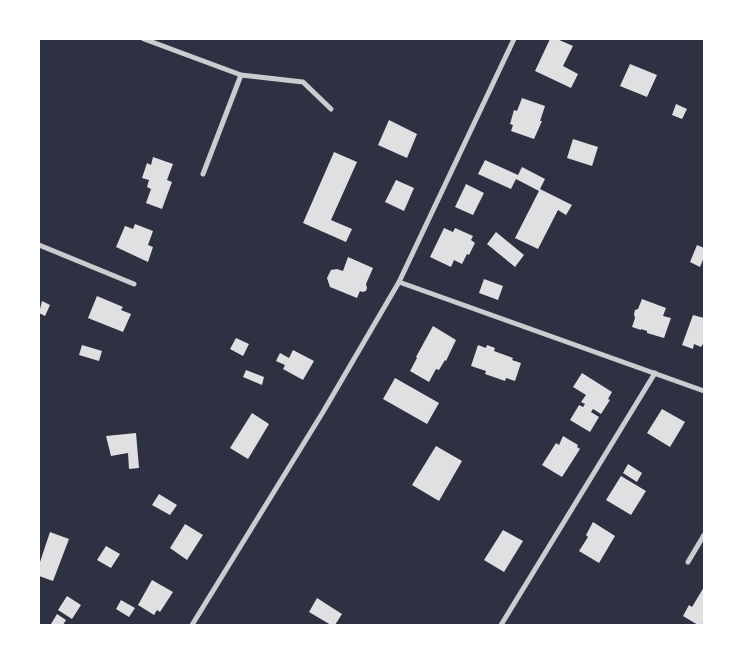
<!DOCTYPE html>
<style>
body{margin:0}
#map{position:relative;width:743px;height:664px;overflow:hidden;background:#2d3142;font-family:"Open Sans",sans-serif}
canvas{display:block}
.frame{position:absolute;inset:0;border:40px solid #fff;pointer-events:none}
</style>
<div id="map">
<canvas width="743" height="664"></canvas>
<div class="frame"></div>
</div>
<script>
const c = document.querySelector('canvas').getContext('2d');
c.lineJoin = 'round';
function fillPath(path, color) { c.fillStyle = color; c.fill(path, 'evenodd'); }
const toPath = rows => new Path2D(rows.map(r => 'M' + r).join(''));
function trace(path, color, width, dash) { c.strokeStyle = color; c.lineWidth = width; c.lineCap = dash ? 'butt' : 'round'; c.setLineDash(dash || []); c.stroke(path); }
const building = toPath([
 [550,39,557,39,573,46,563,66,578,74,571,88,535,71],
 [630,64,657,75,647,97,620,86],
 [522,98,545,106,540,121,542,121,534,139,511,131,513,125,510,124,514,110,517,111],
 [676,104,687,109,682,119,672,115],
 [389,120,417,134,407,158,378,145],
 [573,139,598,147,592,166,567,158],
 [334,152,357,162,331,220,352,229,346,242,303,223],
 [153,157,173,164,167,180,172,182,162,209,146,203,151,189,147,187,149,180,142,178,147,163,151,165],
 [485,160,518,175,522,167,545,179,540,189,572,205,566,215,558,210,538,249,515,238,539,191,516,179,511,189,478,174],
 [396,180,414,188,404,211,385,202],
 [466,184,484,193,473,215,455,207],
 [135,224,153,231,148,245,153,247,148,262,116,247,125,226,133,229],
 [444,228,453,232,455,228,473,236,471,240,475,243,469,255,467,254,462,264,454,260,451,267,430,257],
 [496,232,524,255,515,267,487,244],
 [697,245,704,248,704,257,700,267,690,262],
 [348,257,373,268,366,284,367,288,366,291,362,292,360,291,357,298,330,287,327,278,331,270,337,269,343,271],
 [484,279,503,286,498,300,479,293],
 [97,296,123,307,121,310,131,314,123,332,88,318],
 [642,299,666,308,663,316,671,318,664,338,647,333,647,331,641,329,641,330,632,327,635,318,634,314,635,310,638,309],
 [42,301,50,305,45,316,39,313],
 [693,315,704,318,703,321,704,322,704,342,701,347,694,344,693,349,682,345],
 [433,326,456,340,446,361,445,360,439,370,436,369,429,382,410,371,417,358,416,357],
 [236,338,249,344,243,356,230,349],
 [82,345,102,351,99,361,79,355],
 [478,345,486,348,487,345,495,348,494,351,513,358,512,360,521,363,515,381,506,378,505,381,485,374,486,371,471,366],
 [293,350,314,361,303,380,283,369,285,365,276,361,280,353,289,358],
 [246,370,264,377,262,385,243,377],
 [582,373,612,392,608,399,610,400,601,414,593,409,591,412,599,417,590,432,570,420,579,405,583,407,585,404,581,402,586,395,573,387],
 [395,378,439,403,427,424,383,399],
 [662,409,685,422,670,447,647,433],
 [252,413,269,424,248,459,230,448],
 [136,433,139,468,129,469,128,453,111,456,106,436],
 [563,436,578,445,577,447,580,449,562,477,542,465,556,443,559,445],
 [436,446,462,461,439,501,412,485],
 [628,464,642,473,637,482,623,473],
 [621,476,646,491,631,515,606,500],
 [159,494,177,505,170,515,152,505],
 [593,522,615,536,599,563,579,551,588,537,586,535],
 [185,524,203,535,187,560,170,548],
 [503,530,523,541,504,572,484,560],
 [50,532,69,539,53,581,39,576,39,565],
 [106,546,120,554,111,568,97,560],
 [152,580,173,592,160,612,157,610,154,615,138,605],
 [704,587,704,621,702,625,698,625,683,616,689,605,692,607],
 [67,596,81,605,72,619,58,610],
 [317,598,342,614,335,625,331,625,309,612],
 [121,600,135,608,129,617,116,609],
 [57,614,66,620,63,625,51,624]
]);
const minor = toPath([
 [144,39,241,75,303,82,331,109],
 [203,174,241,75],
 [39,245,134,284],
 [399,282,704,391],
 [688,562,704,535],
 [192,625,323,412,399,282,514,39],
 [501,625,655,373]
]);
fillPath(building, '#e0e0e3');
trace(minor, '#caccd0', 5);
</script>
